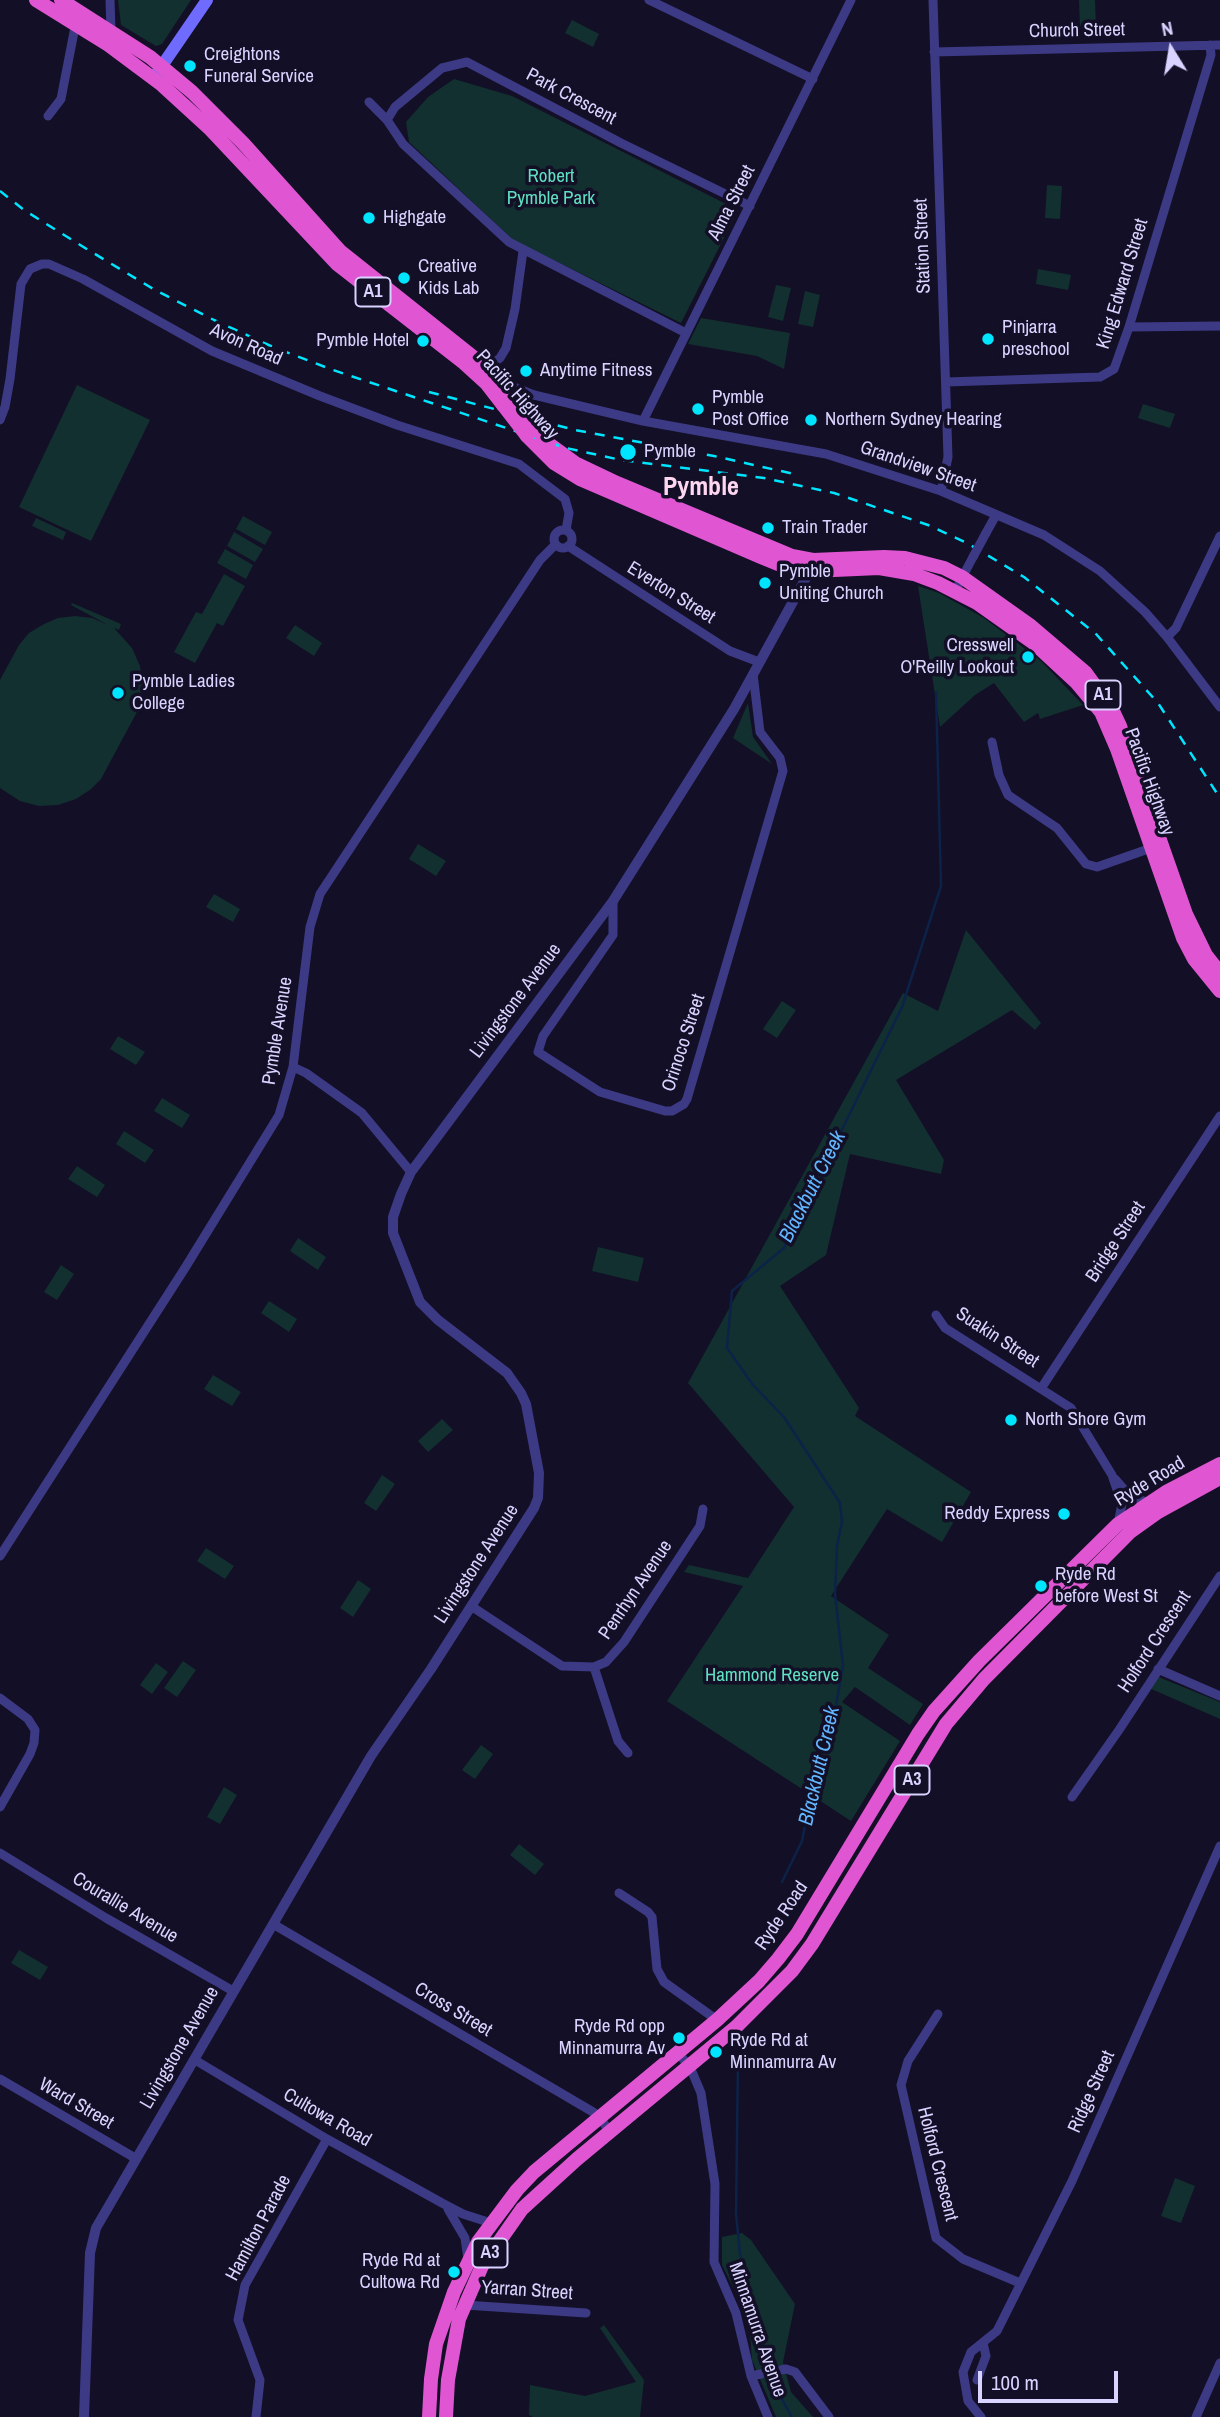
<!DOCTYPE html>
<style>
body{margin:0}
#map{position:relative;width:1220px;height:2417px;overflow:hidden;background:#130f26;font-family:"Archivo Narrow",sans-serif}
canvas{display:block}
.north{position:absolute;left:1136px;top:14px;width:70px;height:70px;-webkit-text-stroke:5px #130f26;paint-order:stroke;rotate:349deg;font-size:19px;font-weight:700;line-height:28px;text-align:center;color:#d9d4ff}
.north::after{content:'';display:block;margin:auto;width:24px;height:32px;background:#d9d4ff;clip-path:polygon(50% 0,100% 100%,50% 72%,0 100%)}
.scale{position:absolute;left:978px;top:2371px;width:140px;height:32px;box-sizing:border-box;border:4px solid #d9d4ff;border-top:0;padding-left:9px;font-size:21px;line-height:24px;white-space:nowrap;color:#d9d4ff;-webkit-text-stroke:5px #130f26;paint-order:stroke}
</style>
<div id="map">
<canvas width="1220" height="2417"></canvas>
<div class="north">N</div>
<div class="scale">100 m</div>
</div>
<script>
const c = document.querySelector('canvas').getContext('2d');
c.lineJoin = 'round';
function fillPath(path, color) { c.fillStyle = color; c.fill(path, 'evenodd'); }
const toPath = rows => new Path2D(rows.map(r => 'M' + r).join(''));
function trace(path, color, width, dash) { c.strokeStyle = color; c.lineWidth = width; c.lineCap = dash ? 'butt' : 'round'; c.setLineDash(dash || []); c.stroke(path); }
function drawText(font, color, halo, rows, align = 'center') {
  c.font = font + ' "Archivo Narrow",sans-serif'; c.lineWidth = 7; c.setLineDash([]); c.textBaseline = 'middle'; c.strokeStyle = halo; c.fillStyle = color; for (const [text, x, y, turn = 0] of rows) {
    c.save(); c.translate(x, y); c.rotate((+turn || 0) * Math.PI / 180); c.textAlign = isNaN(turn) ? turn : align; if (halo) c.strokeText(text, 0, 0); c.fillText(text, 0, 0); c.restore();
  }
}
const green = toPath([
 [118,0,191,0,162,44,156,46,121,25],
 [1079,0,1095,0,1096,27,1080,28],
 [572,20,599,34,593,47,565,33],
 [454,79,512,96,738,210,681,323,513,240,409,142,406,122,428,97],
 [1047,185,1062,186,1060,219,1045,218],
 [1038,269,1071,275,1068,290,1036,284],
 [776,285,791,288,783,321,768,317],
 [805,291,820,295,813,327,798,324],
 [701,318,790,333,784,369,757,356,688,344],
 [77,385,150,420,91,541,19,507],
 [1143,404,1175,414,1170,428,1138,418],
 [243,516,272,532,265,545,236,529],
 [36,518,66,532,63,540,32,526],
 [234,532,263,549,255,562,227,546],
 [225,549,253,565,246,579,217,563],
 [224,574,245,586,223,626,217,623,195,663,174,652,196,612,202,614],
 [918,586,939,593,984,618,1041,661,1083,705,1040,719,1038,713,1024,722,994,683,975,695,940,727],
 [72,603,121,624,119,630,114,628,132,648,140,666,142,683,141,699,137,712,101,779,90,790,76,799,58,805,39,806,20,801,0,788,0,680,19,645,29,633,44,624,58,618,75,616,92,618,108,625,71,605],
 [295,625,322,643,314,656,286,638],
 [748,703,753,737,772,764,733,738],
 [418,844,446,861,436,876,409,859],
 [214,894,240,909,233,922,206,907],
 [966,930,1041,1023,1035,1030,1012,1010,896,1080,944,1160,941,1174,850,1154,826,1255,780,1286,859,1408,855,1416,971,1492,942,1542,887,1509,831,1596,889,1635,868,1668,923,1704,910,1725,855,1687,842,1702,900,1741,851,1821,667,1701,743,1586,684,1572,689,1565,748,1578,794,1507,688,1383,903,993,938,1011],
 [782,1001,796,1010,777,1038,763,1029],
 [118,1036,145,1052,136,1065,110,1049],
 [162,1098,190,1115,182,1128,154,1111],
 [124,1131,154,1150,145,1163,116,1144],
 [77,1166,105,1185,97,1197,68,1179],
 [298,1238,326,1257,318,1270,290,1251],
 [598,1247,644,1258,638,1282,592,1271],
 [61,1265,74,1274,57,1300,44,1292],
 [269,1301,297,1319,289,1332,261,1313],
 [213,1375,241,1392,232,1406,204,1389],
 [442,1419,453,1430,428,1452,418,1441],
 [382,1475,395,1484,376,1511,364,1503],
 [206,1548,234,1566,225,1579,197,1561],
 [358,1580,371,1589,353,1617,340,1608],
 [183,1661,196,1670,177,1697,164,1688],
 [156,1663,168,1672,152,1694,140,1685],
 [1156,1676,1220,1702,1220,1719,1149,1688],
 [481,1745,493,1754,475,1779,462,1770],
 [224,1787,237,1795,220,1824,207,1817],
 [519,1844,544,1864,535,1875,510,1855],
 [19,1950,48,1967,40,1980,11,1963],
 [1175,2178,1195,2186,1181,2223,1161,2216],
 [742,2233,751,2240,795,2304,783,2362,791,2392,813,2417,776,2417,752,2360,749,2319,722,2265,722,2237],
 [604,2325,644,2380,640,2417,533,2417,529,2415,530,2385,585,2396,636,2382,600,2328]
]);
const stream = toPath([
 [782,1882,802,1841,820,1750,836,1705,843,1665,835,1594,837,1546,842,1522,840,1503,784,1417,753,1385,727,1348,732,1291,784,1248,902,1007,941,886,936,692],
 [738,2059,736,2214,740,2254,768,2361],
 [774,2385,792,2417]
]);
const minor = toPath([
 [110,0,111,30],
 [649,0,813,79],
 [933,0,948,457,941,491],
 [934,52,1220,45],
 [369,102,387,120],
 [48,116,61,99,74,32,78,25],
 [1129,327,1220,326],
 [686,333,509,242,403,144,387,120,395,107,442,68,467,62,621,143,750,206],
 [487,368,500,358,506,348,515,309,523,251],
 [499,381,534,395,643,421,826,454,941,491,1044,535,1100,571,1145,612,1167,637,1220,707],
 [946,382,1100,377,1114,369,1129,327,1211,55,1210,45],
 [0,420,5,407,10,379,21,284,30,269,42,264,49,264,83,279,212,351,320,396,397,425,519,464,565,499,569,513,566,530],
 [643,421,851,0],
 '554 539a9 9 0 1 1 18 0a9 9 0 1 1-18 0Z',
 [986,533,996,515],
 [568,546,730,651,759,662],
 [955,591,973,557],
 [1167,637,1176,628,1220,536],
 [992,742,999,775,1008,795,1057,828,1086,864,1097,867,1154,847],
 [613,901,613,935,543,1036,538,1052,600,1092,665,1111,672,1111,684,1104,687,1099,783,771,780,758,760,732,753,674],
 [293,1067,306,1073,362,1113,411,1172],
 [936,1315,945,1328,1071,1408,1112,1475,1122,1504,1118,1524],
 [1042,1387,1220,1116],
 [1115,1479,1128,1494,1148,1503],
 [0,1556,185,1268,279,1115,293,1067,310,927,320,894,540,560,555,545],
 [471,1606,562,1666,594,1667,606,1662,624,1642,700,1526,703,1509],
 [594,1667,618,1741,628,1753],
 [1158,1669,1220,1696],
 [0,1698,28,1719,35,1730,34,1743,30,1754,0,1807],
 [1072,1797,1119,1730,1220,1576],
 [0,1853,106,1918,233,1991],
 [619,1893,648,1912,652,1917,657,1969,664,1982,717,2020],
 [273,1924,593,2112,600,2117,610,2133],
 [938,2014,908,2061,901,2085,936,2238,963,2259,1020,2283],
 [677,2052,690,2067,701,2093,715,2184,714,2262,736,2313,751,2376,768,2417],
 [195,2060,327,2139,442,2203,463,2214,491,2223],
 [0,2079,135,2158],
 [448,2209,465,2238,468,2260],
 [465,2305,586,2313],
 [751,2376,786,2369,795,2372,829,2417],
 [977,2380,986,2356,983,2343],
 [256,2417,260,2380,238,2320,245,2285,327,2139],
 [981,2417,968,2401,963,2372,971,2352,997,2331,1072,2181,1220,1846],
 [1196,2417,1220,2363]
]);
const tertiary = toPath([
 [84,2417,90,2253,96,2228,371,1756,431,1669,534,1508,538,1498,539,1473,526,1404,521,1393,507,1373,438,1320,420,1302,393,1233,393,1217,401,1194,411,1172,613,901,734,709,812,567]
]);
const secondary = toPath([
 [157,73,207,0]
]);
const trunk = toPath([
 [36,0,107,44,162,85,209,128,337,264,464,363,486,383,503,405],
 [61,0,150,57,192,92,243,143,340,251,487,368,518,407],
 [527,436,554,463,580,479,761,557,783,566,812,571,879,568,914,574,938,583,977,603,1035,644,1076,682,1101,712,1117,749,1183,938,1194,959,1220,991],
 [549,444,575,463,617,483,792,556,813,560,884,557,905,558,944,568,962,577,1031,626,1085,672,1112,709,1120,726,1186,914,1206,955,1220,973],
 [429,2417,431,2379,436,2344,454,2292,478,2242,517,2190,534,2172,717,2020,759,1981,778,1959,797,1934,918,1734,934,1711,979,1661,1118,1524,1166,1492,1220,1464],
 [446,2417,448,2380,459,2319,482,2266,522,2209,577,2159,736,2027,792,1971,812,1944,946,1724,984,1679,1130,1532,1158,1512,1220,1478]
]);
const rail = toPath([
 [0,191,24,210,85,248,155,290,214,320,273,347,333,370,566,448,621,460,764,478,834,493,928,525,967,543,1024,577,1096,634,1158,703,1220,798],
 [429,392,575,430,714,456,794,474]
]);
const minorBridge = toPath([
 [973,557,986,533]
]);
const trunkBridge = toPath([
 [503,405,527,436],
 [518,407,549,444]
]);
const markers = [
 [190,66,7,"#00e5ff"],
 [369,218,7,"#00e5ff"],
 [404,278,7,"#00e5ff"],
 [988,339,7,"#00e5ff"],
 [423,341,7,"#00e5ff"],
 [526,371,7,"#00e5ff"],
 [698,409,7,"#00e5ff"],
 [811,420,7,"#00e5ff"],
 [628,452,9,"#00e5ff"],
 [768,528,7,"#00e5ff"],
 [765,583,7,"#00e5ff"],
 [1028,657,7,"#00e5ff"],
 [118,693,7,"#00e5ff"],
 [1011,1420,7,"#00e5ff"],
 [1064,1514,7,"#00e5ff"],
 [1041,1586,7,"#00e5ff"],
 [679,2038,7,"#00e5ff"],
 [716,2052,7,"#00e5ff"],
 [454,2272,7,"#00e5ff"]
];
const shields = [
 [373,292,35],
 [1103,695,35],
 [912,1780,35],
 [490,2253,35]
];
const shieldNames = [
 ["A1",373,292],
 ["A1",1103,695],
 ["A3",912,1780],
 ["A3",490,2253]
];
const streetNames = [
 ["Church Street",1077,31,-1],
 ["Park Crescent",571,97,28],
 ["Alma Street",732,203,-63],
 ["Station Street",923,246,-92],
 ["King Edward Street",1123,284,-73],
 ["Avon Road",246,345,24],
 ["Pacific Highway",517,395,48],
 ["Grandview Street",918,467,19],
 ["Everton Street",671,593,32],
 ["Pacific Highway",1149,782,70],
 ["Livingstone Avenue",516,1001,-53],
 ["Pymble Avenue",278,1031,-81],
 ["Orinoco Street",684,1043,-72],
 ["Bridge Street",1116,1242,-57],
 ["Suakin Street",997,1338,33],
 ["Ryde Road",1150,1482,-31],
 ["Livingstone Avenue",477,1564,-57],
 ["Penrhyn Avenue",636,1590,-56],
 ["Holford Crescent",1155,1642,-57],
 ["Courallie Avenue",125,1908,31],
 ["Ryde Road",782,1916,-56],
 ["Cross Street",453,2010,31],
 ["Livingstone Avenue",180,2048,-60],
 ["Ridge Street",1092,2092,-66],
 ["Ward Street",76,2104,30],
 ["Cultowa Road",327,2118,30],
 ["Holford Crescent",937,2164,76],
 ["Hamilton Parade",259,2228,-62],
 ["Yarran Street",527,2291,4],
 ["Minnamurra Avenue",757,2330,71]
];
const poiNames = [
 ["Creightons",204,55],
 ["Funeral Service",204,77],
 ["Highgate",383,218],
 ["Creative",418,267],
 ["Kids Lab",418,289],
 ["Pinjarra",1002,328],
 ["preschool",1002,350],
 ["Pymble Hotel",409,341,"right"],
 ["Anytime Fitness",540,371],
 ["Pymble",712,398],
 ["Post Office",712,420],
 ["Northern Sydney Hearing",825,420],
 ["Pymble",644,452],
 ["Train Trader",782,528],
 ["Pymble",779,572],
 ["Uniting Church",779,594],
 ["Cresswell",1014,646,"right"],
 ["O'Reilly Lookout",1014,668,"right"],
 ["Pymble Ladies",132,682],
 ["College",132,704],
 ["North Shore Gym",1025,1420],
 ["Reddy Express",1050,1514,"right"],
 ["Ryde Rd",1055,1575],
 ["before West St",1055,1597],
 ["Ryde Rd opp",665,2027,"right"],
 ["Minnamurra Av",665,2049,"right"],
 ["Ryde Rd at",730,2041],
 ["Minnamurra Av",730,2063],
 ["Ryde Rd at",440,2261,"right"],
 ["Cultowa Rd",440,2283,"right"]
];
const parkNames = [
 ["Robert",551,177],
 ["Pymble Park",551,199],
 ["Hammond Reserve",772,1676]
];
const waterNames = [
 ["Blackbutt Creek",813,1187,-63],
 ["Blackbutt Creek",820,1766,-77]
];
const districtNames = [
 ["Pymble",701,488]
];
fillPath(green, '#12302f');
trace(stream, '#0c2248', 2.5);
trace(minor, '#3d3a85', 9);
trace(tertiary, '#3d3a85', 10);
trace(secondary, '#6f6bff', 12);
trace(trunk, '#e055d1', 14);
trace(rail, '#00e5ff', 2.5, [10, 9]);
trace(minorBridge, '#3d3a85', 9);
trace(trunkBridge, '#e055d1', 14);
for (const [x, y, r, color] of markers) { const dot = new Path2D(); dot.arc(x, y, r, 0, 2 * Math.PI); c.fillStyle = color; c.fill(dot); trace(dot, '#130f26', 2.5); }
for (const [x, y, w] of shields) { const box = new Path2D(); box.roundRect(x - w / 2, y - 14.5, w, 29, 5); c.fillStyle = '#130f26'; c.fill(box); trace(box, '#d9d4ff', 2); }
drawText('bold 18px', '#d9d4ff', null, shieldNames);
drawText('19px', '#d9d4ff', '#130f26', streetNames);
drawText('19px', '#d9d4ff', '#130f26', poiNames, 'left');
drawText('19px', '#5fe0c0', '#130f26', parkNames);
drawText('italic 21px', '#62b6ff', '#130f26', waterNames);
drawText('bold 26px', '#ffd6f0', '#130f26', districtNames);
</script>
